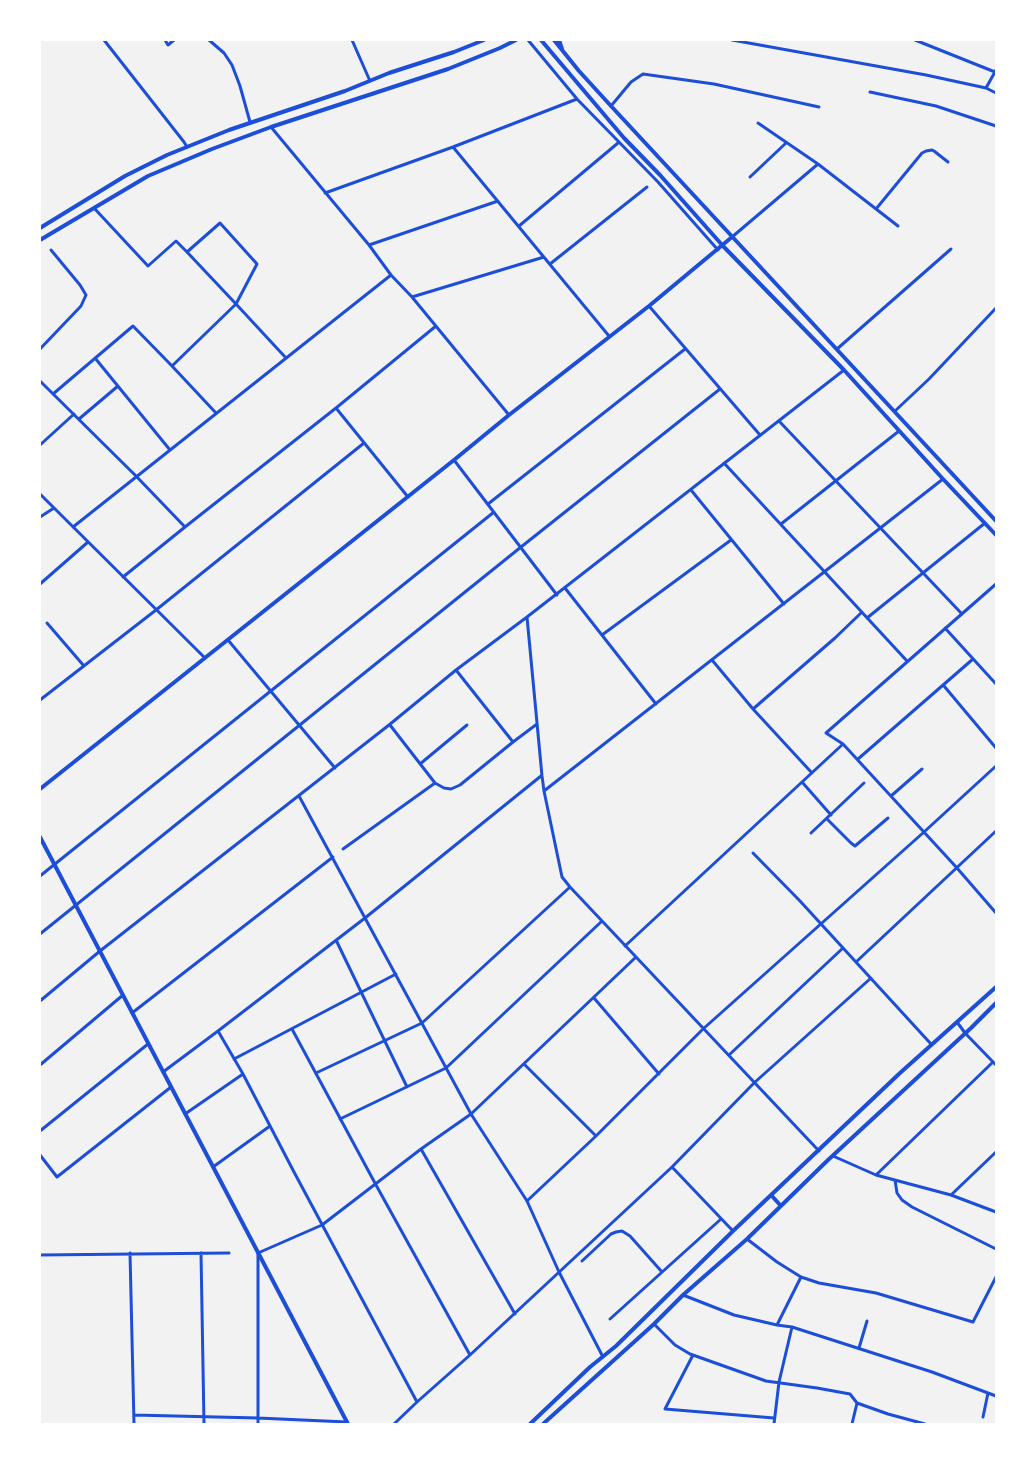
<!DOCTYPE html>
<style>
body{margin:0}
#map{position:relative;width:1036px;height:1464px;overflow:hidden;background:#f2f2f2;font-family:"Fira Sans Condensed",sans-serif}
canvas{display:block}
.frame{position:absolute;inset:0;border:41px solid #fff;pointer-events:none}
</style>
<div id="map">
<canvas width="1036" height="1464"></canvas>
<div class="frame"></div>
</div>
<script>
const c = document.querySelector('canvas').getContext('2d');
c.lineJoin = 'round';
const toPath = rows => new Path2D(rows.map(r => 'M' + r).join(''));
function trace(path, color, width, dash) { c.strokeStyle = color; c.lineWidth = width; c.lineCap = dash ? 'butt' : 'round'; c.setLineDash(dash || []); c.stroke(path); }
const minor = toPath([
 [104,40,184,142,187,147],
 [165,40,168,45,174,40],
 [209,40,224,53,232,65,240,86,250,122],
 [352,40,370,81],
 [528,40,577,99,658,182,718,250],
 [732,40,926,75,986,88],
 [915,40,995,72],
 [996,70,986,88,996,93],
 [870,92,936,106,996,126],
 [611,106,631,82,643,74,714,84,819,107],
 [758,123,818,164],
 [271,127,369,245,391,275,412,297,509,415],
 [453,147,609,336],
 [750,177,786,143],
 [325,193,453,147,577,99],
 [94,208,148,266,176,241,187,252,220,223,257,264,236,304,286,358],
 [876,209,922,153,926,151,932,150,934,151,948,162],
 [519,226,618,143],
 [732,237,818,164,898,226],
 [369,245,498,201],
 [187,252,236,304,172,366,216,413],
 [550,264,647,187],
 [412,297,544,257],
 [649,306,760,435],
 [40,349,81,306,86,295,80,285,51,250],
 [837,349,951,249],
 [95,358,170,450],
 [40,381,136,476,185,527],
 [53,394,133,326,172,366],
 [336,408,408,497],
 [895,411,929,379,996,308],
 [79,419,118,386],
 [779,421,962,614],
 [40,445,74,414],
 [454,460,557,595],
 [724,463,907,661],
 [691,490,784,604],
 [40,494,205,658],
 [488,504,685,349],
 [40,517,54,508],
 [781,524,899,431],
 [73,527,391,275],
 [123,577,185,527,336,408,436,326],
 [40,584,88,542],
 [996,584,826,733,843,744,957,868,996,913],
 [565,588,656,704],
 [527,617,542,776,544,791,562,877,570,887,819,1151],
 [867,618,985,523],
 [47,623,84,666],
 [945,628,996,684],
 [602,635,731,540],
 [228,640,335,768],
 [712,660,753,709,812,773],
 [456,670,513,742],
 [944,686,996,748],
 [40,700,156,610,364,443],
 [753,709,835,638,862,612],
 [390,725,435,783,444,788,451,789,460,785,513,742,537,724],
 [858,759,973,659],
 [420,764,467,725],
 [802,782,831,815],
 [544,791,943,479],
 [299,796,471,1114,527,1201,559,1272,603,1357],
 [891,796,922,769],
 [827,819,851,843,855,846,888,818],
 [811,833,864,783],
 [343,849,435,783],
 [753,853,800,901,931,1044],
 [40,876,494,512],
 [40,934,521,547,720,389],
 [336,940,407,1087],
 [625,946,843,744],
 [856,962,996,831],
 [594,998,659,1074],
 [40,1001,100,951,389,725,456,670,527,617,844,370],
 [132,1013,333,857],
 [957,1022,965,1033,996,1065],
 [292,1029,376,1185,470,1355],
 [218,1031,243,1074,294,1172,417,1402],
 [729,1055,843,948],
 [234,1059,396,974],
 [524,1064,596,1136],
 [40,1065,123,995],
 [163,1072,218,1031,365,918,541,776],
 [316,1073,422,1023,570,887],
 [185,1114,243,1074],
 [340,1119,446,1068,602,921],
 [40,1131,148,1044],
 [421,1149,515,1314],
 [996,1152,951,1195,996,1212],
 [40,1155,57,1177,171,1087],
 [833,1156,876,1175,951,1195],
 [213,1167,270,1126],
 [672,1167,733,1231],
 [876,1175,993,1062],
 [895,1180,897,1193,902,1200,912,1207,996,1249],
 [527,1201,596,1136,703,1029,924,832,996,766],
 [747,1239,777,1262,801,1277,819,1283,876,1293,973,1322,996,1277],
 [130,1253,134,1424],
 [201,1253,204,1424],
 [40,1255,229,1253],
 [582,1261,611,1234,616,1232,622,1231,630,1236,662,1272],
 [683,1295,734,1315,777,1325,792,1327,932,1372,996,1396],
 [610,1319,721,1219],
 [654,1324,675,1345,690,1354,766,1381,817,1388,850,1394,857,1403,888,1414,925,1424],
 [777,1325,801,1277],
 [859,1348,867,1321],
 [693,1355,665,1409,774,1418],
 [134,1415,258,1418,347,1422],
 [983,1417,988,1393],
 [258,1424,258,1253,322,1225,421,1149,471,1114,636,957],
 [394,1424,417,1402,470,1355,672,1167,754,1083,871,978],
 [774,1424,779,1382,792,1327],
 [852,1424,857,1403]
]);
const tertiary = toPath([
 [541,40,624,138,660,175,723,246,844,370,943,479,996,535],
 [554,40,579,71,611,106,996,521],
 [559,40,562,49],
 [40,228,125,176,167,155,229,130,345,91,389,73,454,52,484,40],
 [40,240,148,176,212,149,271,127,448,69,500,48,516,40],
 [40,789,454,460,509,415,649,306,732,237],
 [40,837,348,1424],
 [771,1195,781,1206],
 [530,1424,590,1367,616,1346,733,1231,900,1073,996,987],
 [543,1424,654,1324,683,1295,747,1239,828,1160,971,1028,996,1003]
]);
trace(minor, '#1d4ed8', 3);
trace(tertiary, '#1d4ed8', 4);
</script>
